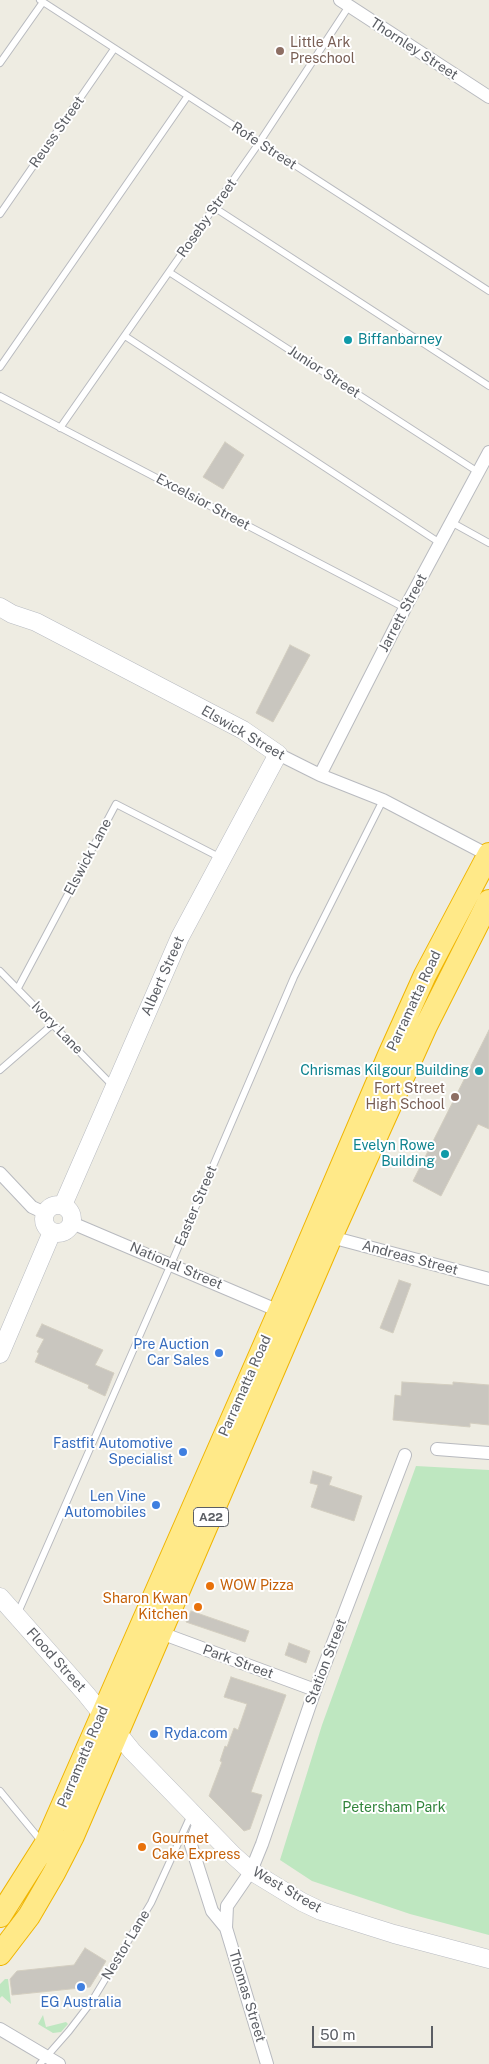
<!DOCTYPE html>
<style>
body{margin:0}
#map{position:relative;width:489px;height:2064px;overflow:hidden;background:#eeece2;font-family:"Public Sans",sans-serif}
canvas{display:block}
.scale{position:absolute;left:312px;top:2026px;width:121px;height:22px;box-sizing:border-box;border:2px solid #5b5e64;border-top:0;padding-left:6px;font-size:15px;line-height:18px;white-space:nowrap;color:#5b5e64;-webkit-text-stroke:4px #fff;paint-order:stroke}
</style>
<div id="map">
<canvas width="489" height="2064"></canvas>
<div class="scale">50 m</div>
</div>
<script>
const c = document.querySelector('canvas').getContext('2d');
c.lineJoin = 'round';
function fillPath(path, color) { c.fillStyle = color; c.fill(path, 'evenodd'); }
const toPath = rows => new Path2D(rows.map(r => 'M' + r).join(''));
function trace(path, color, width, dash) { c.strokeStyle = color; c.lineWidth = width; c.lineCap = dash ? 'butt' : 'round'; c.setLineDash(dash || []); c.stroke(path); }
function drawText(font, color, halo, rows, align = 'center') {
  c.font = font + ' "Public Sans",sans-serif'; c.lineWidth = 4; c.setLineDash([]); c.textBaseline = 'middle'; c.strokeStyle = halo; c.fillStyle = color; for (const [text, x, y, turn = 0] of rows) {
    c.save(); c.translate(x, y); c.rotate((+turn || 0) * Math.PI / 180); c.textAlign = isNaN(turn) ? turn : align; if (halo) c.strokeText(text, 0, 0); c.fillText(text, 0, 0); c.restore();
  }
}
const green = toPath([
 [416,1466,489,1470,489,1935,410,1914,312,1881,280,1860,322,1725],
 [5,1979,8,1979,11,2004,2,1996,0,1998,0,1984],
 [43,2015,46,2027,66,2022,68,2024,61,2032,53,2033,38,2024]
]);
const building = toPath([
 [225,442,244,455,223,489,203,477,225,442],
 [290,645,310,655,273,722,256,713,290,645],
 [489,1030,489,1129,478,1124,441,1196,413,1181,489,1030],
 [399,1280,411,1284,393,1333,380,1328,399,1280],
 [42,1324,103,1350,95,1365,114,1373,105,1396,88,1388,89,1385,35,1362,39,1353,37,1352,44,1339,36,1336,42,1324],
 [402,1382,453,1385,453,1382,489,1385,489,1425,470,1423,470,1427,393,1420,395,1395,401,1396,402,1382],
 [313,1471,332,1477,329,1485,362,1496,354,1521,311,1507,318,1485,310,1483,313,1471],
 [191,1611,249,1631,245,1642,186,1622,191,1611],
 [289,1643,310,1651,306,1663,285,1655,289,1643],
 [231,1677,286,1695,251,1792,262,1795,250,1829,244,1831,209,1796,222,1762,220,1761,225,1746,227,1747,234,1728,238,1730,247,1704,224,1697,231,1677],
 [85,1948,106,1961,90,1987,12,1995,10,1979,17,1971,74,1965,85,1948]
]);
const lane = toPath([
 [40,0,489,291],
 [0,63,43,2],
 [215,208,489,386],
 [0,214,114,49],
 [169,272,478,472],
 [125,336,440,543],
 [0,367,187,97],
 [0,396,405,608],
 [60,428,259,143,349,6],
 [451,522,489,543],
 [0,971,113,1086],
 [18,988,116,804,221,858],
 [0,1070,53,1024],
 [17,1615,171,1264,294,977,383,800],
 [0,1791,42,1842],
 [40,2064,69,2031,92,2001,151,1903,191,1815]
]);
const street = toPath([
 [340,0,489,97],
 [278,754,320,775,383,800,488,855],
 [320,775,405,608,489,452],
 [0,1173,32,1207,45,1213],
 [72,1223,279,1311],
 [331,1237,489,1279],
 [437,1449,489,1453],
 [161,1633,315,1690],
 [199,1822,191,1845,212,1911,226,1928],
 [0,2029,59,2064],
 [267,2064,226,1928,227,1906,251,1871,262,1844,315,1690,405,1455]
]);
const secondary = toPath([
 [0,607,12,614,36,622,243,730,278,754,180,937,63,1205],
 '44 1219a14 14 0 1 1 28 0a14 14 0 1 1-28 0Z',
 [0,1354,52,1232],
 [0,1597,86,1694,132,1751,233,1855,251,1871,302,1902,321,1911,394,1934,489,1959]
]);
const highway = toPath([
 [0,1916,45,1845,292,1282,389,1055,425,975,489,854],
 [0,1954,29,1916,54,1873,73,1836,331,1237,426,1026,489,901]
]);
const markers = [
 [280,51,5,"#8d6e63"],
 [348,340,5,"#0f9aa8"],
 [479,1071,5,"#0f9aa8"],
 [455,1097,5,"#8d6e63"],
 [445,1154,5,"#0f9aa8"],
 [219,1353,5,"#3f7fe0"],
 [183,1452,5,"#3f7fe0"],
 [156,1505,5,"#3f7fe0"],
 [210,1586,5,"#e8710a"],
 [198,1607,5,"#e8710a"],
 [154,1734,5,"#3f7fe0"],
 [142,1847,5,"#e8710a"],
 [81,1987,5,"#3f7fe0"]
];
const shields = [
 [211,1517,35]
];
const shieldNames = [
 ["A22",211,1517]
];
const educationNames = [
 ["Little Ark",290,43],
 ["Preschool",290,59],
 ["Fort Street",445,1089,"right"],
 ["High School",445,1105,"right"]
];
const streetNames = [
 ["Thornley Street",414,49,33],
 ["Reuss Street",57,132,-55],
 ["Rofe Street",264,146,33],
 ["Roseby Street",207,218,-55],
 ["Junior Street",324,372,33],
 ["Excelsior Street",203,502,28],
 ["Jarrett Street",403,613,-62],
 ["Elswick Street",243,733,30],
 ["Elswick Lane",88,857,-62],
 ["Albert Street",163,976,-66],
 ["Parramatta Road",414,1001,-65],
 ["Ivory Lane",57,1028,46],
 ["Easter Street",196,1206,-67],
 ["Andreas Street",410,1258,15],
 ["National Street",176,1266,23],
 ["Parramatta Road",245,1386,-66],
 ["Flood Street",56,1660,48],
 ["Park Street",238,1662,20],
 ["Station Street",326,1662,-69],
 ["Parramatta Road",83,1757,-67],
 ["West Street",287,1890,30],
 ["Nestor Lane",126,1945,-59],
 ["Thomas Street",247,1996,73]
];
const cultureNames = [
 ["Biffanbarney",358,340,"left"],
 ["Chrismas Kilgour Building",469,1071],
 ["Evelyn Rowe",435,1146],
 ["Building",435,1162]
];
const shopNames = [
 ["Pre Auction",209,1345],
 ["Car Sales",209,1361],
 ["Fastfit Automotive",173,1444],
 ["Specialist",173,1460],
 ["Len Vine",146,1497],
 ["Automobiles",146,1513],
 ["Ryda.com",164,1734,"left"],
 ["EG Australia",81,2003,"center"]
];
const foodNames = [
 ["WOW Pizza",220,1586],
 ["Sharon Kwan",188,1599,"right"],
 ["Kitchen",188,1615,"right"],
 ["Gourmet",152,1839],
 ["Cake Express",152,1855]
];
const parkNames = [
 ["Petersham Park",394,1808]
];
fillPath(green, '#bee7c0');
fillPath(building, '#c9c6bf');
trace(building, '#d3cec0', 1);
trace(lane, '#b8babf', 8);
trace(street, '#b8babf', 14);
trace(secondary, '#b8bbc1', 19);
trace(highway, '#f0b500', 24);
trace(lane, '#fff', 6);
trace(street, '#fff', 12);
trace(secondary, '#fff', 18);
trace(highway, '#ffe988', 22);
for (const [x, y, r, color] of markers) { const dot = new Path2D(); dot.arc(x, y, r, 0, 2 * Math.PI); c.fillStyle = color; c.fill(dot); trace(dot, '#fff', 2); }
for (const [x, y, w] of shields) { const box = new Path2D(); box.roundRect(x - w / 2, y - 9.5, w, 19, 4); c.fillStyle = '#fff'; c.fill(box); trace(box, '#5b5e64', 1); }
drawText('bold 12px', '#5b5e64', null, shieldNames);
drawText('14px', '#785e54', '#fff', educationNames, 'left');
drawText('14px', '#5b5e64', '#fff', streetNames);
drawText('14px', '#0d838f', '#fff', cultureNames, 'right');
drawText('14px', '#366cbe', '#fff', shopNames, 'right');
drawText('14px', '#c56008', '#fff', foodNames, 'left');
drawText('14px', '#31843b', '#fff', parkNames);
</script>
